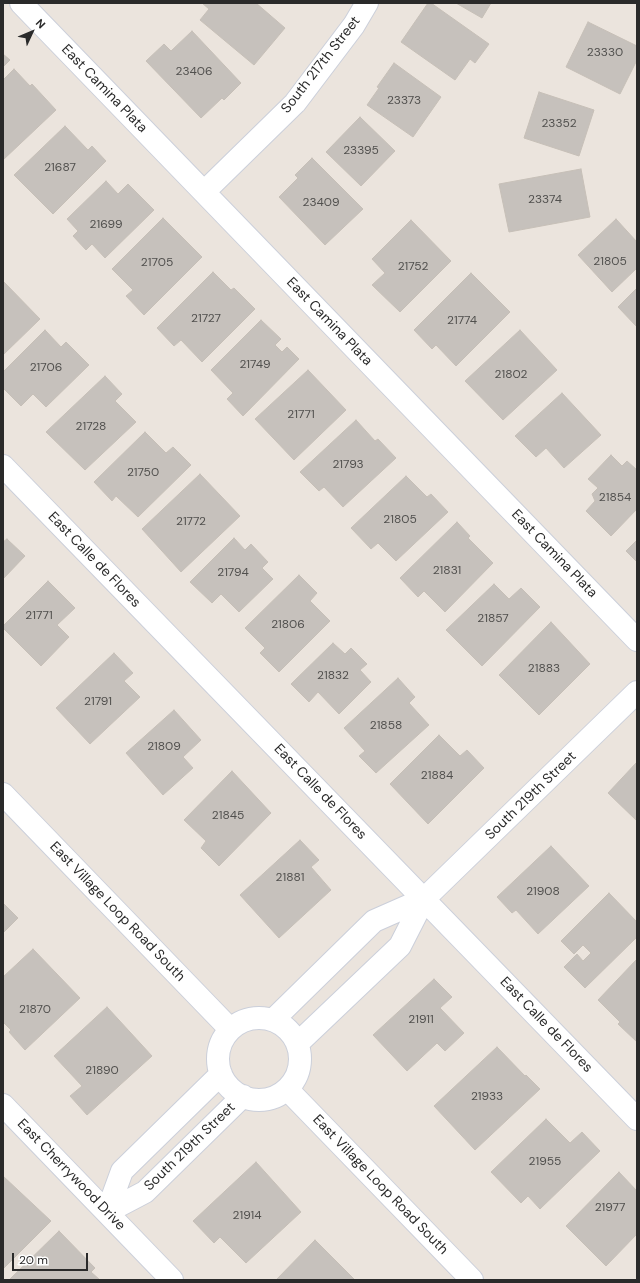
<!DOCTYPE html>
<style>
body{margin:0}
#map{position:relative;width:640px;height:1283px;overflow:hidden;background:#ebe4dd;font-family:"DM Sans",sans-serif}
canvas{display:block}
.frame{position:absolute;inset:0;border:4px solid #2a2a2a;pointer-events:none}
.north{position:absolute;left:12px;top:12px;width:40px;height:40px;-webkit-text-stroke:3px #fff;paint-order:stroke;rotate:46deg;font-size:11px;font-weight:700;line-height:16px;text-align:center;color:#2a2a2a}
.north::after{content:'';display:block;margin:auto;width:14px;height:18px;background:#2a2a2a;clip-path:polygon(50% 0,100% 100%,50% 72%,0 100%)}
.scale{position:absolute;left:12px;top:1253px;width:76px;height:18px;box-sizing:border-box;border:2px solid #2a2a2a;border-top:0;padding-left:5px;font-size:12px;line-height:14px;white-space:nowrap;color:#2a2a2a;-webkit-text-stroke:3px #fff;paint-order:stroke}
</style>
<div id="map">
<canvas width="640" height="1283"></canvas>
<div class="frame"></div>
<div class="north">N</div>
<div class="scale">20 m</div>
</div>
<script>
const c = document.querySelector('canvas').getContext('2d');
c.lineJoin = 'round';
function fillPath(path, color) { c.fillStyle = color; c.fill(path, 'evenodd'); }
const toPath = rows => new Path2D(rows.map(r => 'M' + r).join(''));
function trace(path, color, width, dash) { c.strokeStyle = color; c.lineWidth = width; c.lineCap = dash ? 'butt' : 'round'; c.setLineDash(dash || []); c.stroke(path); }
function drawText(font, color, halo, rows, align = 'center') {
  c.font = font + ' "DM Sans",sans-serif'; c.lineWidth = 4; c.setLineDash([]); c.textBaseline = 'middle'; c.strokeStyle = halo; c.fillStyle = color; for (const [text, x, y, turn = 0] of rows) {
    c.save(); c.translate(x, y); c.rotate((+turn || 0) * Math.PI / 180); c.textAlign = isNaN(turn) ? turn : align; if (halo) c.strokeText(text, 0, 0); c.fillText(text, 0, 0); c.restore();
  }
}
const building = toPath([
 [202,3,256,3,285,28,254,65,200,20,209,9,202,3],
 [428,3,431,3,489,44,475,63,470,59,455,80,401,42,428,3],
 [456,3,491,3,482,18,456,3],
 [588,22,637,46,637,60,620,94,566,67,588,22],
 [192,31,241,83,224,100,222,98,201,118,146,61,164,44,171,51,192,31],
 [3,54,10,60,3,67,3,54],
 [394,63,441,97,413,137,367,105,379,88,377,87,394,63],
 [14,69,30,86,32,84,56,110,3,160,3,80,14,69],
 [539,92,594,110,579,156,524,138,539,92],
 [360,117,395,151,361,186,326,152,360,117],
 [65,126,88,150,92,146,106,161,53,214,14,175,65,126],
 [312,158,363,209,325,245,279,197,298,178,295,175,312,158],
 [581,169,590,217,509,232,499,184,581,169],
 [106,181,118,194,128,184,154,210,105,258,92,244,86,250,73,236,78,231,67,219,106,181],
 [163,218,202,257,144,315,126,296,133,290,112,269,163,218],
 [616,219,637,242,637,268,612,292,578,255,616,219],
 [411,220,451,261,400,312,372,285,385,273,372,259,411,220],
 [213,272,231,290,234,288,255,309,202,362,181,340,174,346,157,328,213,272],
 [471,273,510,312,456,366,436,345,432,349,414,330,471,273],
 [3,281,40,319,3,355,3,281],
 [637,288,637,327,618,307,637,288],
 [261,320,281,339,275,345,282,352,287,347,299,359,243,416,227,399,233,393,211,370,261,320],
 [45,330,61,347,66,342,89,365,46,407,33,394,21,406,3,388,3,372,45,330],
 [520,330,557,370,503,420,465,381,520,330],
 [308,370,346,410,294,460,255,419,308,370],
 [105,376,122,394,115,401,136,422,85,470,46,432,105,376],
 [562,393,601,435,564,468,546,448,536,457,515,436,562,393],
 [356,420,375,441,378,439,396,458,343,507,324,487,319,491,300,472,356,420],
 [145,432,166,453,173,447,191,465,138,517,116,496,112,501,94,482,145,432],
 [611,455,622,466,627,461,637,470,637,509,611,536,586,511,595,501,592,494,598,488,588,479,611,455],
 [200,474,240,516,181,572,142,529,200,474],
 [406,476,427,497,431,494,448,512,396,561,378,543,371,549,351,528,406,476],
 [457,522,470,536,468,538,493,563,445,612,424,591,418,597,400,578,457,522],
 [234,538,245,550,251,544,268,562,262,568,273,579,239,612,221,594,212,603,190,582,234,538],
 [7,539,25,556,3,579,3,542,7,539],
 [637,540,637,562,626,551,637,540],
 [299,575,317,593,310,601,330,621,279,672,260,653,265,648,245,628,299,575],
 [48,581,75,608,57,625,69,637,41,666,3,628,3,626,48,581],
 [494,584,509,599,521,588,540,607,482,666,446,630,494,584],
 [551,622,590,664,539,715,499,675,551,622],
 [333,643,345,654,351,648,367,664,360,670,371,682,339,714,318,692,309,702,291,684,333,643],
 [114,653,133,673,124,681,140,697,90,744,56,708,114,653],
 [398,678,415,697,409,703,429,725,376,773,359,756,365,751,344,728,398,678],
 [174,710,201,740,183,757,193,768,163,795,126,753,174,710],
 [439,735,460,756,467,750,484,768,428,824,390,784,439,735],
 [637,762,637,821,608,793,637,762],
 [232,771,271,813,219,866,201,848,206,841,184,820,232,771],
 [300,840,319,860,311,867,331,890,279,938,240,895,300,840],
 [551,846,589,886,538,934,516,910,512,913,497,897,551,846],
 [609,893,637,922,637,937,585,988,564,967,577,954,583,961,591,953,583,945,574,954,561,941,609,893],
 [3,903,18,918,3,933,3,903],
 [33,949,80,998,25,1050,9,1032,11,1030,3,1022,3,977,33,949],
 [637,959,637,1042,618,1024,620,1022,598,1000,637,959],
 [434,979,452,997,440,1008,464,1033,445,1051,437,1043,407,1071,373,1035,434,979],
 [107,1007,152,1056,87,1115,70,1096,82,1086,54,1056,107,1007],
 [497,1047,525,1076,526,1075,540,1089,475,1150,434,1106,497,1047],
 [546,1119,570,1143,582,1132,600,1151,540,1209,528,1196,521,1203,491,1172,546,1119],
 [256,1162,301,1212,246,1263,220,1237,214,1243,193,1221,256,1162],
 [619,1172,637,1191,637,1234,606,1266,566,1226,619,1172],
 [3,1176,51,1221,3,1269,3,1176],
 [59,1231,95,1268,91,1272,100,1280,9,1280,59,1231],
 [315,1240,355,1280,276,1280,315,1240]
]);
const minor = toPath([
 [21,3,637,640],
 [204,192,295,103,354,25,367,3],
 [3,466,637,1119],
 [3,794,230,1029],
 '218 1059a41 41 0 1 1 82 0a41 41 0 1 1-82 0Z',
 [273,1020,374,921,424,899],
 [297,1044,400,946,424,899,637,692],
 [287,1089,472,1280],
 [3,1105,172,1280],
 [107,1212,122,1171,221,1074],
 [107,1212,145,1192,243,1096]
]);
const numberNames = [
 ["23330",605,53],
 ["23406",194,72],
 ["23373",404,101],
 ["23352",559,124],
 ["23395",361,151],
 ["21687",60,168],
 ["23374",545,200],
 ["23409",321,203],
 ["21699",106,225],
 ["21805",610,262],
 ["21705",157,263],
 ["21752",413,267],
 ["21727",206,319],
 ["21774",462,321],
 ["21749",255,365],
 ["21706",46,368],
 ["21802",511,375],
 ["21771",301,415],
 ["21728",91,427],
 ["21793",348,465],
 ["21750",143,473],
 ["21854",615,498],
 ["21805",400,520],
 ["21772",191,522],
 ["21831",447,571],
 ["21794",233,573],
 ["21771",39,616],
 ["21857",493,619],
 ["21806",288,625],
 ["21883",544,669],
 ["21832",333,676],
 ["21791",98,702],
 ["21858",386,726],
 ["21809",164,747],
 ["21884",437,776],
 ["21845",228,816],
 ["21881",290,878],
 ["21908",543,892],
 ["21870",35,1010],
 ["21911",421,1020],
 ["21890",102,1071],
 ["21933",487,1097],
 ["21955",545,1162],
 ["21977",610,1208],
 ["21914",247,1216]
];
const streetNames = [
 ["South 217th Street",321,65,-52],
 ["East Camina Plata",104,89,46],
 ["East Camina Plata",329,322,46],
 ["East Camina Plata",554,554,46],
 ["East Calle de Flores",94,560,46],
 ["East Calle de Flores",320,792,46],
 ["South 219th Street",531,796,-44],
 ["East Village Loop Road South",117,912,46],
 ["East Calle de Flores",546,1025,46],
 ["South 219th Street",190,1147,-44],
 ["East Cherrywood Drive",71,1175,46],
 ["East Village Loop Road South",380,1185,46]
];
fillPath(building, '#c6c1bc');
trace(building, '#c6bfb7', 1);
trace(minor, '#cbcfda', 24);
trace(minor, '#fff', 22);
drawText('12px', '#51504e', null, numberNames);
drawText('14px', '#2a2a2a', '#fff', streetNames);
</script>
